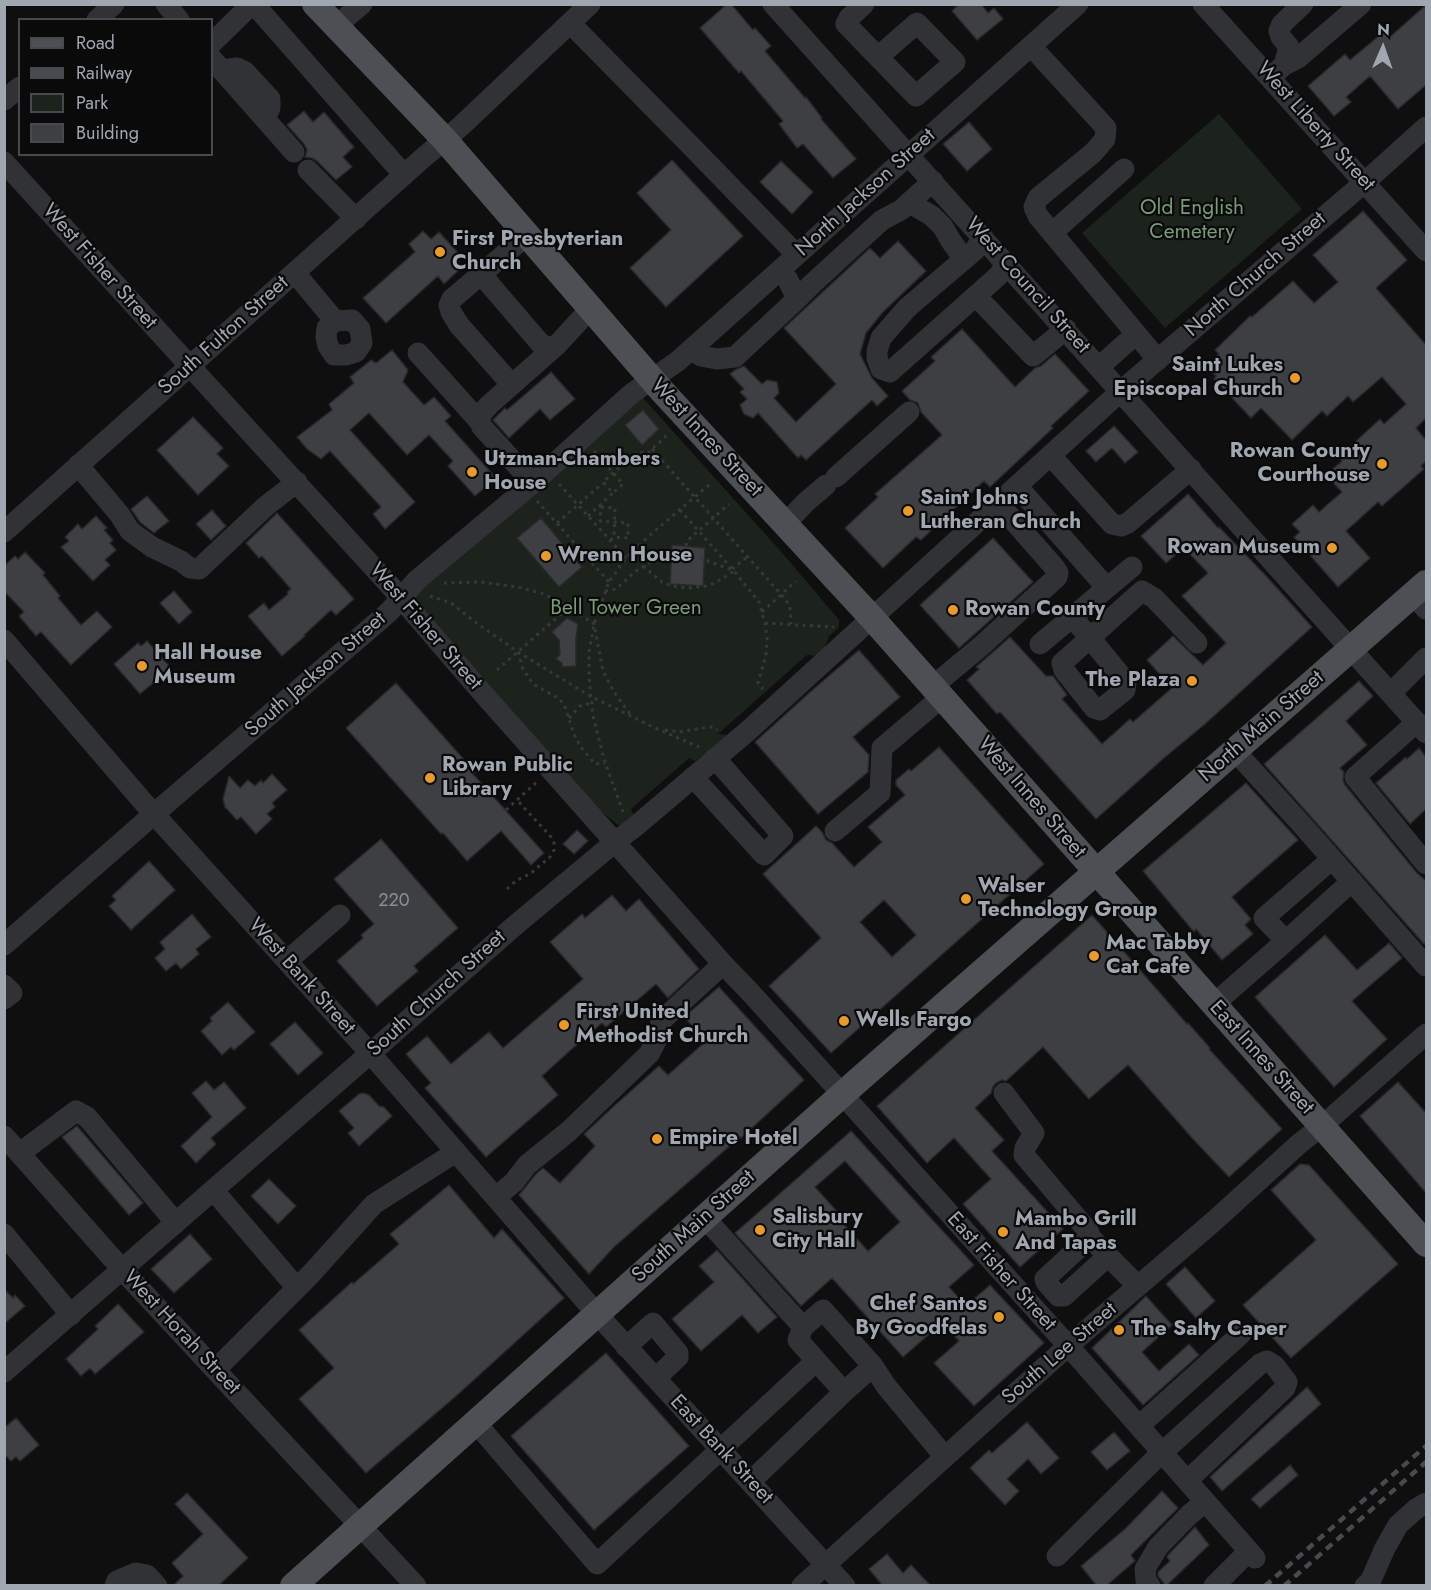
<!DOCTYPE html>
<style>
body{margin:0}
#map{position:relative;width:1431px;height:1590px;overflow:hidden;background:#0f0f10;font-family:Jost,sans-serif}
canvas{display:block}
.frame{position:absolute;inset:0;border:6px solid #a1a7b1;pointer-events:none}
.legend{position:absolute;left:18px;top:18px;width:195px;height:138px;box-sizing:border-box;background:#0a0a0b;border:2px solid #46494d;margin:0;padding:8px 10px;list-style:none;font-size:18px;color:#a1a7b1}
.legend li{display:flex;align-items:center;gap:12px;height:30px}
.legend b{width:30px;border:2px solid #46494d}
.north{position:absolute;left:1353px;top:18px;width:60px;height:60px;-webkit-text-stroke:4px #0a0a0b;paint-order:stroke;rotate:2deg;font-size:16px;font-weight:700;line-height:24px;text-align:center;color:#a1a7b1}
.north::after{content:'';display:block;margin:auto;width:21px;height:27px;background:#a1a7b1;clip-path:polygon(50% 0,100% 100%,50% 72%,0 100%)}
</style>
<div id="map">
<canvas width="1431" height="1590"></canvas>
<div class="frame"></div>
<ul class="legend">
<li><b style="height:8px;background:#4c4f54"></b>Road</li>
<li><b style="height:8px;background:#474a4e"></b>Railway</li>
<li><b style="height:16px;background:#1c231c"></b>Park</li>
<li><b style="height:16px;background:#3e3f43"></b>Building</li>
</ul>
<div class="north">N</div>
</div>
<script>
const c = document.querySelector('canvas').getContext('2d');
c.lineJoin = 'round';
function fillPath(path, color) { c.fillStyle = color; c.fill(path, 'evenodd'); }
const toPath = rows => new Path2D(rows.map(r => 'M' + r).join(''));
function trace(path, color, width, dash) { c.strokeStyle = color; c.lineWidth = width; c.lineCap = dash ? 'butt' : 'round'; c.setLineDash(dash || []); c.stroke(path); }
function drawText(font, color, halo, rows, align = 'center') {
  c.font = font + ' Jost,sans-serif'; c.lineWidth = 4.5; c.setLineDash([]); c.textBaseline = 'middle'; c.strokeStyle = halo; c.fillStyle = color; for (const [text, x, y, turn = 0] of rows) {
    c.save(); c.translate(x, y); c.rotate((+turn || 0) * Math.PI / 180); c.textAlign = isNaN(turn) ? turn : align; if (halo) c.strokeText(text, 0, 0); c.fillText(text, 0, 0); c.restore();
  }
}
const green = toPath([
 [1219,114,1302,209,1165,328,1082,233],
 [643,398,784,555,839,620,839,625,838,628,829,636,822,656,807,655,718,734,728,735,728,738,695,761,689,758,631,809,633,814,631,817,622,825,618,825,598,809,486,682,414,597,619,409]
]);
const building = toPath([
 [727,4,731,4,753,30,755,28,771,46,765,51,805,98,806,97,822,118,821,119,856,159,833,178,803,144,797,148,779,124,783,121,741,71,739,73,700,28,727,4],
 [959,4,981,4,988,13,994,8,1003,19,977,40,952,11,959,4],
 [1426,5,1426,85,1398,109,1370,76,1346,97,1351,102,1334,116,1308,86,1345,54,1350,60,1386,30,1391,36,1426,5],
 [304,111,313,122,324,112,354,147,343,157,352,167,336,180,317,161,312,158,305,157,307,150,304,144,287,125,304,111],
 [969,122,992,149,967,171,943,144,969,122],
 [672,160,743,236,666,307,630,268,671,230,637,193,672,160],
 [781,161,813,192,792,214,760,182,781,161],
 [1363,211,1407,260,1376,288,1426,345,1426,418,1416,428,1426,440,1426,461,1421,466,1424,469,1382,506,1378,502,1346,531,1370,558,1338,587,1294,537,1300,532,1292,524,1313,505,1319,512,1342,492,1326,475,1342,461,1339,457,1380,419,1384,424,1406,404,1382,377,1353,402,1348,396,1327,416,1322,411,1292,440,1261,408,1251,418,1214,379,1216,376,1206,366,1219,354,1215,350,1250,316,1252,317,1293,281,1314,303,1338,282,1313,255,1363,211],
 [423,231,431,239,439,232,460,255,452,263,459,270,444,284,438,276,386,323,363,298,415,252,409,244,423,231],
 [898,241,926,271,882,313,866,333,860,354,872,378,888,396,877,406,872,400,806,460,801,455,798,458,758,413,753,418,744,414,740,405,747,399,740,392,744,389,730,374,735,370,744,366,762,384,767,380,777,382,779,393,774,398,796,422,836,384,784,328,870,248,880,258,898,241],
 [962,329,1015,387,1035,368,1041,366,1055,354,1089,391,1051,426,1053,428,990,487,984,481,921,540,916,537,883,568,845,528,878,497,875,494,942,435,921,412,918,403,910,400,902,391,935,361,931,357,962,329],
 [392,350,408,370,403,382,424,405,434,397,451,416,445,421,496,478,475,496,448,466,453,461,429,435,407,455,369,413,350,430,415,502,385,529,373,514,381,507,330,451,321,459,307,449,297,437,332,410,329,404,354,383,350,377,371,360,376,363,392,350],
 [551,372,575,399,550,420,540,409,509,438,493,420,505,408,507,410,551,372],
 [643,410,659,429,642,445,625,425,643,410],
 [193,417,223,448,217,454,229,466,198,495,157,450,193,417],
 [1114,426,1138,452,1125,463,1112,448,1096,462,1086,451,1114,426],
 [1188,494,1218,528,1219,527,1268,578,1312,627,1205,724,1164,758,1096,819,1000,712,997,714,967,680,979,669,976,667,1010,637,1046,676,1053,676,1067,695,1062,699,1102,744,1130,719,1133,722,1172,688,1147,660,1173,636,1203,665,1226,643,1182,596,1208,573,1184,548,1166,563,1141,536,1188,494],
 [147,496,169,521,154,533,140,522,131,509,147,496],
 [212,510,226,526,211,540,196,524,212,510],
 [277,513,354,599,336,615,331,610,304,635,305,636,282,656,248,616,264,603,269,610,288,594,287,592,291,589,262,556,259,558,246,543,277,513],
 [96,516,107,528,104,530,113,540,110,543,116,550,105,560,110,565,93,581,61,547,69,541,65,537,78,524,82,529,96,516],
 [541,518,582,567,559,587,517,538,541,518],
 [993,538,1033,582,959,648,920,605,993,538],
 [672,545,705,548,703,586,670,584,672,545],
 [25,552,45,573,43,575,60,596,58,598,81,625,97,611,112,627,71,665,41,632,36,636,19,616,24,612,4,591,4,566,15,556,18,559,25,552],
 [174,591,192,612,179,624,160,603,174,591],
 [567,618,578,624,576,638,576,666,562,667,562,663,556,659,560,654,559,640,552,632,567,618],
 [147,641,171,668,140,694,114,664,138,643,141,646,147,641],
 [859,650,900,697,853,737,869,755,868,772,818,814,755,742,809,693,859,650],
 [1359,681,1373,696,1346,721,1367,745,1340,768,1344,772,1343,780,1345,785,1416,872,1426,881,1426,942,1424,944,1264,764,1359,681],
 [396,683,475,772,473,774,544,853,531,865,501,831,467,861,443,833,441,834,346,728,396,683],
 [939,747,1044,864,831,1053,769,986,821,938,763,874,816,826,822,832,826,840,832,843,854,867,882,842,868,827,905,795,896,785,896,780,909,769,911,771,939,747],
 [884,900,916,935,892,957,860,922,884,900],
 [1419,748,1426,757,1426,809,1410,824,1376,783,1406,757,1407,759,1419,748],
 [272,774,287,790,272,803,275,807,267,814,272,819,256,834,241,817,237,820,225,807,223,799,229,776,240,788,248,780,255,786,261,780,263,783,272,774],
 [1246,783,1298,840,1232,897,1251,919,1245,925,1253,934,1222,960,1196,929,1194,932,1143,871,1246,783],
 [577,830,588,841,574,854,563,844,577,830],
 [381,839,458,928,414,966,418,971,377,1006,337,961,363,938,361,935,374,924,334,879,381,839],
 [149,861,175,890,131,930,109,906,116,900,112,896,149,861],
 [612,895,626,911,639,899,699,969,668,998,656,984,606,1027,602,1023,574,1047,542,1076,558,1095,486,1157,425,1088,431,1083,406,1054,427,1036,451,1064,489,1032,503,1048,583,979,550,942,582,914,585,918,612,895],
 [192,914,211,937,196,949,199,954,181,969,176,963,166,971,155,958,165,949,160,942,192,914],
 [1092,915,1187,1024,1188,1023,1210,1048,1209,1049,1282,1129,1229,1177,1193,1139,1128,1065,1089,1099,1043,1047,1006,1081,1002,1080,996,1083,993,1087,991,1093,975,1108,1004,1140,992,1151,1063,1229,1020,1267,963,1204,991,1179,954,1138,927,1163,877,1106,1092,915],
 [1325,935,1357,970,1389,943,1402,958,1352,1001,1387,1039,1334,1087,1255,997,1325,935],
 [719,987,804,1080,741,1138,740,1137,614,1247,589,1274,519,1195,536,1174,543,1168,560,1183,595,1146,584,1134,614,1106,659,1066,668,1075,706,1041,684,1017,719,987],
 [228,1002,255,1032,234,1050,231,1047,222,1055,201,1031,212,1021,210,1018,228,1002],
 [295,1022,323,1053,298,1075,270,1044,295,1022],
 [206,1081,214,1090,224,1082,246,1108,211,1138,216,1144,196,1163,181,1146,212,1117,192,1093,206,1081],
 [1398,1082,1426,1113,1426,1193,1360,1116,1398,1082],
 [363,1093,369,1095,379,1106,384,1107,392,1116,359,1146,348,1133,354,1128,339,1111,359,1094,363,1093],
 [77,1126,143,1203,129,1215,62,1137,77,1126],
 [851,1131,974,1265,949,1287,966,1306,990,1285,1044,1343,974,1406,934,1363,959,1341,942,1323,903,1357,832,1278,801,1306,735,1233,851,1131],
 [845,1161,900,1222,868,1251,839,1219,841,1216,815,1187,845,1161],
 [1300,1164,1309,1165,1398,1264,1291,1358,1243,1305,1316,1240,1271,1190,1300,1164],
 [269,1179,296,1206,278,1224,251,1196,269,1179],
 [449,1185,494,1238,502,1229,564,1298,455,1397,366,1473,299,1399,334,1368,299,1330,352,1282,353,1284,399,1244,390,1234,449,1185],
 [190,1234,212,1259,174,1293,151,1269,190,1234],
 [717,1250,777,1317,758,1333,742,1315,701,1351,672,1319,714,1282,699,1266,717,1250],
 [1185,1267,1215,1301,1196,1318,1166,1284,1185,1267],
 [4,1289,13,1298,15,1295,25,1306,4,1324,4,1289],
 [1146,1296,1172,1325,1142,1352,1159,1371,1189,1344,1199,1355,1143,1405,1092,1348,1146,1296],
 [118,1304,144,1332,95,1374,90,1368,81,1376,66,1359,98,1329,95,1326,118,1304],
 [606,1353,689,1446,594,1530,511,1436,606,1353],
 [1307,1387,1321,1404,1222,1491,1210,1477,1307,1387],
 [16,1418,39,1445,20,1461,16,1457,11,1461,4,1454,4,1428,16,1418],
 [1027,1422,1059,1458,1041,1474,1028,1459,1007,1479,1019,1491,1005,1505,970,1468,989,1450,992,1453,1027,1422],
 [1114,1432,1130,1451,1107,1470,1091,1452,1114,1432],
 [1290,1465,1298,1475,1260,1508,1251,1499,1290,1465],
 [1162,1491,1178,1508,1131,1555,1135,1561,1106,1586,1097,1586,1081,1566,1125,1529,1162,1491],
 [187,1493,248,1558,218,1586,173,1586,183,1576,172,1563,203,1534,175,1504,187,1493],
 [1195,1527,1209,1545,1166,1586,1158,1576,1158,1572,1170,1561,1167,1557,1168,1555,1195,1527],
 [887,1554,903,1573,911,1565,931,1586,883,1586,869,1569,887,1554]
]);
const path = toPath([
 [652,449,786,600,790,607,791,624],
 [594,451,623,484,613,493],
 [559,484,626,558],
 [537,501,609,582],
 [599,506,601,507,600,521,628,523,628,538,614,537,610,541],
 [601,507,615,508,614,537],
 [680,510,734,571,759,602,765,623,767,639,766,655,758,683,763,689],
 [588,516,613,493,603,482,637,452,648,453,667,435],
 [557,523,603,483],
 [686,546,687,541,729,504],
 [643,566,662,582,672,586,688,588,706,586,715,583,734,571],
 [732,569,747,557],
 [444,583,481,582,518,587,541,593,559,601,594,624,603,671,614,692,630,714],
 [605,591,616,589,636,571,653,561,664,558,688,556,700,558,732,570],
 [430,596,451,603,475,622,518,652,590,696,653,727,699,747],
 [762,612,796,581],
 [765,623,834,627],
 [518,652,523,669,533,684,558,698,564,704,574,734,580,746,595,764,605,763],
 [497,670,569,607],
 [569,718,580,706,591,703],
 [665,730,678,732,709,727,714,727,717,730],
 [506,810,538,781],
 [623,812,604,759,593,716,589,677,589,652,594,624,609,582,626,558,649,536,710,484],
 [507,889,517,880,530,874,550,857,554,850,554,843,551,837,517,800]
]);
const minor = toPath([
 [166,4,179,20],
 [254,4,404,175],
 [773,4,1426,733],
 [864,4,849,18,846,24,878,57,916,96,955,62,917,23,878,57],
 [1203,4,1426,251],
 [97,20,114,4],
 [570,23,692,147,797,255],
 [336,26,362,4],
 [212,43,252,4],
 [1031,46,1106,128,1105,139,1093,153,1038,198,1034,207,1038,216,1158,360],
 [212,59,294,152],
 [1284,65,1289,47,1281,37,1279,31,1282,24,1303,4],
 [222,70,237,68,245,72,270,99,270,108,265,118],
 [1270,78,1284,65,1298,58,1361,4],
 [4,100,20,87],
 [4,162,394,590,479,689,723,964,750,992,843,1095,1079,1358,1255,1558],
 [308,170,356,219],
 [910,203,932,216,943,227,951,241,964,259],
 [1052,233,1124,169],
 [983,237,975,250,907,308,881,338,877,351,877,358,881,369,890,372,998,276,1007,264],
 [487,268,486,272,486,280,540,343,549,348,557,345],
 [295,273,335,321,352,320,360,329,362,343,356,352,346,355,334,355,328,346,326,337,327,328,335,321],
 [976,296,1033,356,1066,329],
 [797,299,812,284,882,220,901,210,933,181],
 [691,350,701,356,717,359,735,357,797,299,788,280,780,271],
 [418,353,480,422],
 [1099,367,1136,334],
 [512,385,459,325,451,312,449,305,452,299,527,235],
 [1051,456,1112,524,1121,526,1128,523,1191,469],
 [78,465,120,515,130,531,152,547,181,561,190,568,199,569,266,506,297,482],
 [836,477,909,412],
 [533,483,482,427,480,422,481,414,489,405,557,345,590,309],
 [1017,486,1107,588],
 [785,524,806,502,826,485],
 [4,532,424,157,461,126,590,4],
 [1413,594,1426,609],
 [1072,617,1090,638,1126,682,1125,690,1100,710,1094,708,1064,670,1062,663,1090,638,1124,607,1142,591,1154,598,1197,643],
 [4,640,145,804,370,1053,597,1314,845,1586],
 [1040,644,1132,567],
 [933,686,980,647,1057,577,1058,573,1055,568,998,503],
 [1391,693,1426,658],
 [1417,722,1355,777,1426,864],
 [1235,751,1304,827,1426,966],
 [693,777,764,855,783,836,715,758],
 [835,831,880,793,882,748,942,697],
 [1286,941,1352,881],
 [4,945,154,814,389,612,417,580,533,483,631,394,678,361,1078,4],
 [287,961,340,915],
 [4,985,12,993,4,999],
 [1214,1004,1286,941,1264,918,1332,859],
 [1004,1093,1034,1133,1025,1148,1024,1155,1088,1231,1091,1238],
 [4,1136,128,1276,416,1586],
 [20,1153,76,1111,87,1117,176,1223],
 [214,1191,297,1288],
 [496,1197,514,1182,527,1165,569,1131,649,1054,658,1037,661,1021,723,964],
 [705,1218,803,1327],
 [4,1234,71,1315],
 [1108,1256,1091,1238,1087,1240,1045,1279,1046,1282,1058,1296,1064,1296,1108,1256,1138,1286],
 [626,1347,653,1323,678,1353,678,1357,656,1378],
 [873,1366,823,1310,803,1327,798,1340,844,1392,873,1366,886,1386,945,1457],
 [216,1369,310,1275,374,1204,456,1152],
 [4,1372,381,1044,512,928,615,842,636,826,749,730,1121,391,1365,182,1426,127],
 [476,1423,597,1564,816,1361],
 [1139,1426,1241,1334],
 [750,1482,844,1392],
 [1057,1556,1155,1459,1260,1364,1267,1361,1274,1365,1287,1382,1285,1388,1187,1481],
 [115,1586,117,1581,136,1573,147,1575,157,1586],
 [802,1586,1068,1346,1213,1222,1300,1143,1322,1126,1426,1034],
 [1150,1586,1146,1581,1145,1569,1158,1547,1189,1515,1205,1502],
 [1214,1586,1249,1551],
 [1365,1586,1370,1582,1385,1548,1398,1525,1416,1509,1426,1503]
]);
const major = toPath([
 [315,4,445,140,662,391,872,618,1426,1244],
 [293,1586,854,1084,1426,583]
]);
const rail = toPath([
 [1265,1586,1426,1446],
 [1284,1586,1426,1462]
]);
const markers = [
 [440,252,6,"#e79a30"],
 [1295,378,6,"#e79a30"],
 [1382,464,6,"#e79a30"],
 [472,472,6,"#e79a30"],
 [908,511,6,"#e79a30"],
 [1332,548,6,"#e79a30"],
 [546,556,6,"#e79a30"],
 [953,610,6,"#e79a30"],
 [142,666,6,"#e79a30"],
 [1192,681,6,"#e79a30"],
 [430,778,6,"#e79a30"],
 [966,899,6,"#e79a30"],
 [1094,956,6,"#e79a30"],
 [844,1021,6,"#e79a30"],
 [564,1025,6,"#e79a30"],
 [657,1139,6,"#e79a30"],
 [760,1230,6,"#e79a30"],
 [1003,1232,6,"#e79a30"],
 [999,1317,6,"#e79a30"],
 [1119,1330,6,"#e79a30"]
];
const numberNames = [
 ["220",394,902]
];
const streetNames = [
 ["West Liberty Street",1315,127,48],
 ["North Jackson Street",866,193,-42],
 ["West Fisher Street",99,267,48],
 ["North Church Street",1256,275,-41],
 ["West Council Street",1027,286,48],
 ["South Fulton Street",224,336,-42],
 ["West Innes Street",706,438,47],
 ["West Fisher Street",425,627,49],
 ["South Jackson Street",316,675,-41],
 ["North Main Street",1262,727,-41],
 ["West Innes Street",1031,798,49],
 ["West Bank Street",301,977,48],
 ["South Church Street",437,994,-42],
 ["East Innes Street",1261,1058,48],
 ["South Main Street",694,1227,-42],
 ["East Fisher Street",1001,1272,48],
 ["West Horah Street",181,1333,47],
 ["South Lee Street",1060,1354,-41],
 ["East Bank Street",721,1450,47]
];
const parkNames = [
 ["Old English",1192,209],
 ["Cemetery",1192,233],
 ["Bell Tower Green",626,609]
];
const poiNames = [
 ["First Presbyterian",452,240],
 ["Church",452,264],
 ["Saint Lukes",1283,366,"right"],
 ["Episcopal Church",1283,390,"right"],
 ["Rowan County",1370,452,"right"],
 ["Courthouse",1370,476,"right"],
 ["Utzman-Chambers",484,460],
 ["House",484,484],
 ["Saint Johns",920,499],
 ["Lutheran Church",920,523],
 ["Rowan Museum",1320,548,"right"],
 ["Wrenn House",558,556],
 ["Rowan County",965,610],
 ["Hall House",154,654],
 ["Museum",154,678],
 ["The Plaza",1180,681,"right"],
 ["Rowan Public",442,766],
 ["Library",442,790],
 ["Walser",978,887],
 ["Technology Group",978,911],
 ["Mac Tabby",1106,944],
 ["Cat Cafe",1106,968],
 ["First United",576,1013],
 ["Methodist Church",576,1037],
 ["Wells Fargo",856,1021],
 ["Empire Hotel",669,1139],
 ["Salisbury",772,1218],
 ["City Hall",772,1242],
 ["Mambo Grill",1015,1220],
 ["And Tapas",1015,1244],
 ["Chef Santos",987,1305,"right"],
 ["By Goodfelas",987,1329,"right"],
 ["The Salty Caper",1131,1330]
];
fillPath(green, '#1c231c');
fillPath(building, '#3e3f43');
trace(building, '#29292c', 1.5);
trace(path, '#36383c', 3, [3, 4.5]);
trace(minor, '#303235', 21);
trace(major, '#4c4f54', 26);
trace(rail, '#474a4e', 4.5, [8, 6]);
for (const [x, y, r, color] of markers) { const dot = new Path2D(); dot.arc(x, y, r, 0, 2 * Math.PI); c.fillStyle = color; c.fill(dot); trace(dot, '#0a0a0b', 2); }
drawText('18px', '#888d96', null, numberNames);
drawText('21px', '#a1a7b1', '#0a0a0b', streetNames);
drawText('21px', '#799b78', '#0a0a0b', parkNames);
drawText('bold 21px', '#a1a7b1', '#0a0a0b', poiNames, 'left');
</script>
